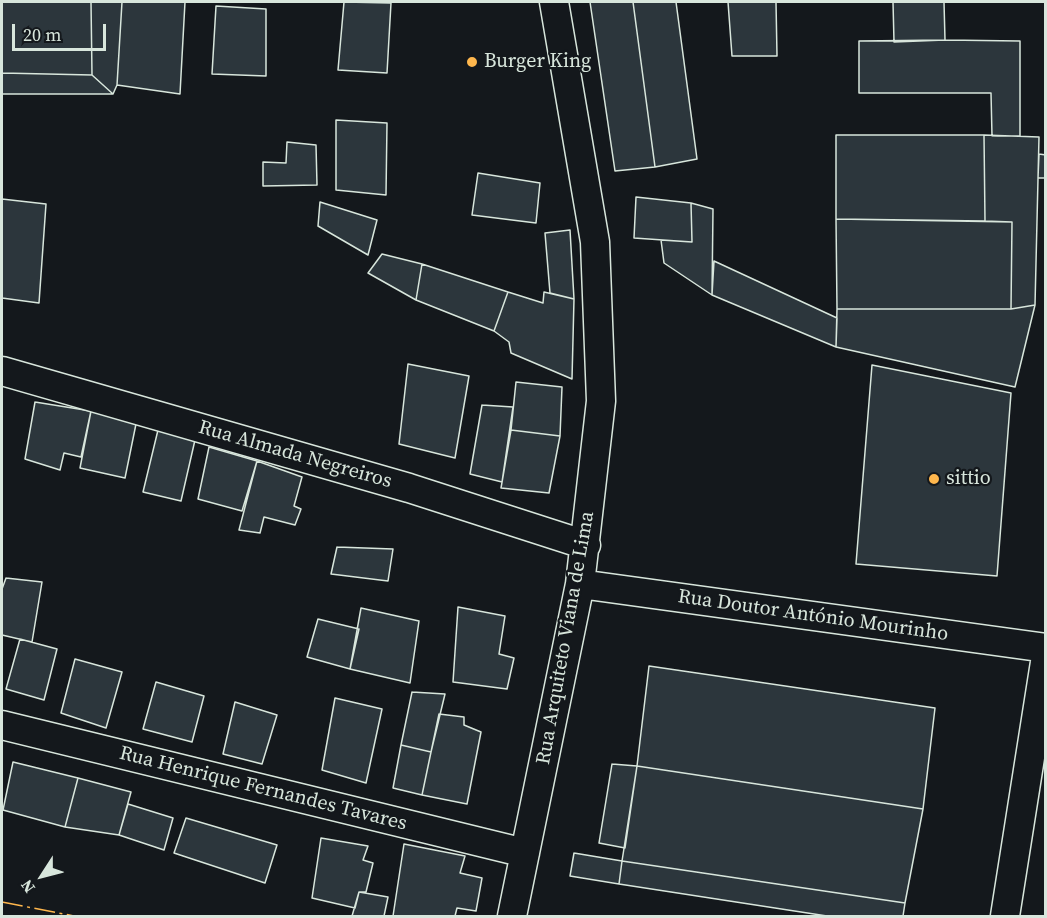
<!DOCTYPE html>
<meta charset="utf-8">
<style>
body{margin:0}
#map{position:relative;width:1047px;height:918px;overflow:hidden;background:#14181c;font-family:"Source Serif 4",serif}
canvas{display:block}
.frame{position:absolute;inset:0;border:3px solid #d8e6dc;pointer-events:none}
.north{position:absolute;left:12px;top:846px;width:60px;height:60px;-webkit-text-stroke:4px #14181c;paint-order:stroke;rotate:234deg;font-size:16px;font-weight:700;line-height:24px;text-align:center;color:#d8e6dc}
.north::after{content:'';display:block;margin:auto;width:21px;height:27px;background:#d8e6dc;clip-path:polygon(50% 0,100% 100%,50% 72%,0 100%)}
.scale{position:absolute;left:12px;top:24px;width:94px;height:27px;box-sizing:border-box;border:3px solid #d8e6dc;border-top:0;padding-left:8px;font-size:18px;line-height:21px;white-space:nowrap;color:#d8e6dc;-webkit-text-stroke:4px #14181c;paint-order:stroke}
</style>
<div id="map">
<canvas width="1047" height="918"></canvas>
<div class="frame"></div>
<div class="north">N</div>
<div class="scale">20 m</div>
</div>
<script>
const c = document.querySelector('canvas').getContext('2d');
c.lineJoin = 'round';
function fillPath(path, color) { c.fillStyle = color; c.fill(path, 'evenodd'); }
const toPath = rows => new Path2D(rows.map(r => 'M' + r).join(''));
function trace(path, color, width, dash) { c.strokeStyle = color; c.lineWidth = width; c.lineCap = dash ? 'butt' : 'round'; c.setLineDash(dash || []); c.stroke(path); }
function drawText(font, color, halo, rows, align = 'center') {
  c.font = font + ' "Source Serif 4",serif'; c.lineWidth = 4.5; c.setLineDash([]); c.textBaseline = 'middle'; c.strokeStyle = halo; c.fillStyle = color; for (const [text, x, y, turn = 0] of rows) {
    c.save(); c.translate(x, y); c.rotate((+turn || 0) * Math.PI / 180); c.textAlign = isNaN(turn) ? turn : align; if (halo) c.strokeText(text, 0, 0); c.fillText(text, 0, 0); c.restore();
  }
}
const building = toPath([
 [2,2,91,2,92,75,2,73,2,2],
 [91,2,122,2,117,85,113,94,92,75,91,2],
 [122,2,185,2,180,94,117,85,122,2],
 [344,2,391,3,387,73,338,70,344,2],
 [590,2,633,2,655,167,615,171,590,2],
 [633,2,676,2,697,159,655,167,633,2],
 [728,2,776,2,777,56,732,56,728,2],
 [893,2,944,2,945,40,894,42,893,2],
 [216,6,266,9,266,76,212,74,216,6],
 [945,40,1020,41,1020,136,992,136,991,93,859,93,859,41,945,40],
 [2,73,92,75,113,94,2,94,2,73],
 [336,120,387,123,386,195,336,190,336,120],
 [836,135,984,135,985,221,836,219,836,135],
 [984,135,1039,137,1035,305,1011,309,1012,222,985,221,984,135],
 [287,142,316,145,317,185,263,186,263,162,286,163,287,142],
 [1039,154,1046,155,1046,178,1038,178,1039,154],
 [478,173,540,183,536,223,472,215,478,173],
 [636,197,691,203,692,242,634,238,636,197],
 [2,199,46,204,39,303,2,298,2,199],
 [320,202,377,220,368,255,318,226,320,202],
 [691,203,713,209,712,295,664,263,661,240,692,242,691,203],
 [836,219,1012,222,1011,309,837,309,836,219],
 [570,230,574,299,550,293,545,233,570,230],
 [382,254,422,264,416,300,368,273,382,254],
 [714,261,837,318,836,347,712,295,714,261],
 [422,264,508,292,494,331,416,300,422,264],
 [508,292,543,303,544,292,574,299,572,379,511,353,509,342,494,331,508,292],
 [1035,305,1015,387,836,347,837,309,1011,309,1035,305],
 [408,364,469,376,455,458,399,444,408,364],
 [872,365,1011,393,997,576,856,564,872,365],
 [516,382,562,387,560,436,511,430,516,382],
 [35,402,91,411,81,457,64,453,60,470,25,459,35,402],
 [482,405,513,407,502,482,470,474,482,405],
 [91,411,136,424,125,478,80,468,91,411],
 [158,430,195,440,181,501,143,492,158,430],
 [511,430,560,436,549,493,501,488,511,430],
 [209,447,257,461,242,511,198,499,209,447],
 [257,461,302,477,294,506,301,509,295,525,264,517,260,533,239,530,257,461],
 [337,547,393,549,388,581,331,574,337,547],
 [6,578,42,582,32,642,2,635,2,589,6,578],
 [458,607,505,616,499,654,514,658,507,689,453,682,458,607],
 [361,608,419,621,410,683,350,669,361,608],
 [318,619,359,629,350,669,307,657,318,619],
 [20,639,57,649,44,700,6,689,20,639],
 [75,659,122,672,106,728,61,713,75,659],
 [649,666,935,708,923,809,637,766,649,666],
 [156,682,204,696,192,742,143,729,156,682],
 [412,692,445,694,431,752,401,745,412,692],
 [335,698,382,709,366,783,322,770,335,698],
 [235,702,277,715,262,764,223,754,235,702],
 [439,714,464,717,464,725,481,732,467,804,422,795,439,714],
 [401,745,431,752,422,795,393,788,401,745],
 [13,762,78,778,65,827,3,810,13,762],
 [612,764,637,766,625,848,599,843,612,764],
 [637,766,923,809,905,903,622,861,637,766],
 [78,778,131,792,119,835,65,827,78,778],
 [128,804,173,818,164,850,119,835,128,804],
 [186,818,277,845,265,883,174,853,186,818],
 [321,838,368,846,363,860,373,863,366,892,359,892,355,908,312,898,321,838],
 [404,844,465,856,460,873,482,878,476,911,457,908,455,916,393,916,404,844],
 [574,853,622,861,619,884,570,876,574,853],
 [622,861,905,903,903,916,827,916,619,884,622,861],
 [359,892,388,897,384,916,352,916,359,892]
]);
const street = toPath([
 [2,371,409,488,586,545],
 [580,584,1046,648],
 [2,725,525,853],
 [512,916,580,584,601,401,595,242,554,2],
 [1005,916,1046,656]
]);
const power = toPath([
 [2,902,74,916]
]);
const markers = [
 [472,62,6,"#ffb74d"],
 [934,479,6,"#ffb74d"]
];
const poiNames = [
 ["Burger King",484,62],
 ["sittio",946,479]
];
const streetNames = [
 ["Rua Almada Negreiros",295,455,16],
 ["Rua Doutor António Mourinho",813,616,8],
 ["Rua Arquiteto Viana de Lima",566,638,-80],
 ["Rua Henrique Fernandes Tavares",263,789,14]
];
fillPath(building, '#2c363c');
trace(building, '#d8e6dc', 1.5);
trace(street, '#d8e6dc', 31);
trace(street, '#14181c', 28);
trace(power, '#ffb74d', 1.5, [21, 4.5, 3, 4.5]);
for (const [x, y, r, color] of markers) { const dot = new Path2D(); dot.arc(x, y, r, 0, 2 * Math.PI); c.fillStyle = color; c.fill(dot); trace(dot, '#14181c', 2); }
drawText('20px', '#d8e6dc', '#14181c', poiNames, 'left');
drawText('20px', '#d8e6dc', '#14181c', streetNames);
</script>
